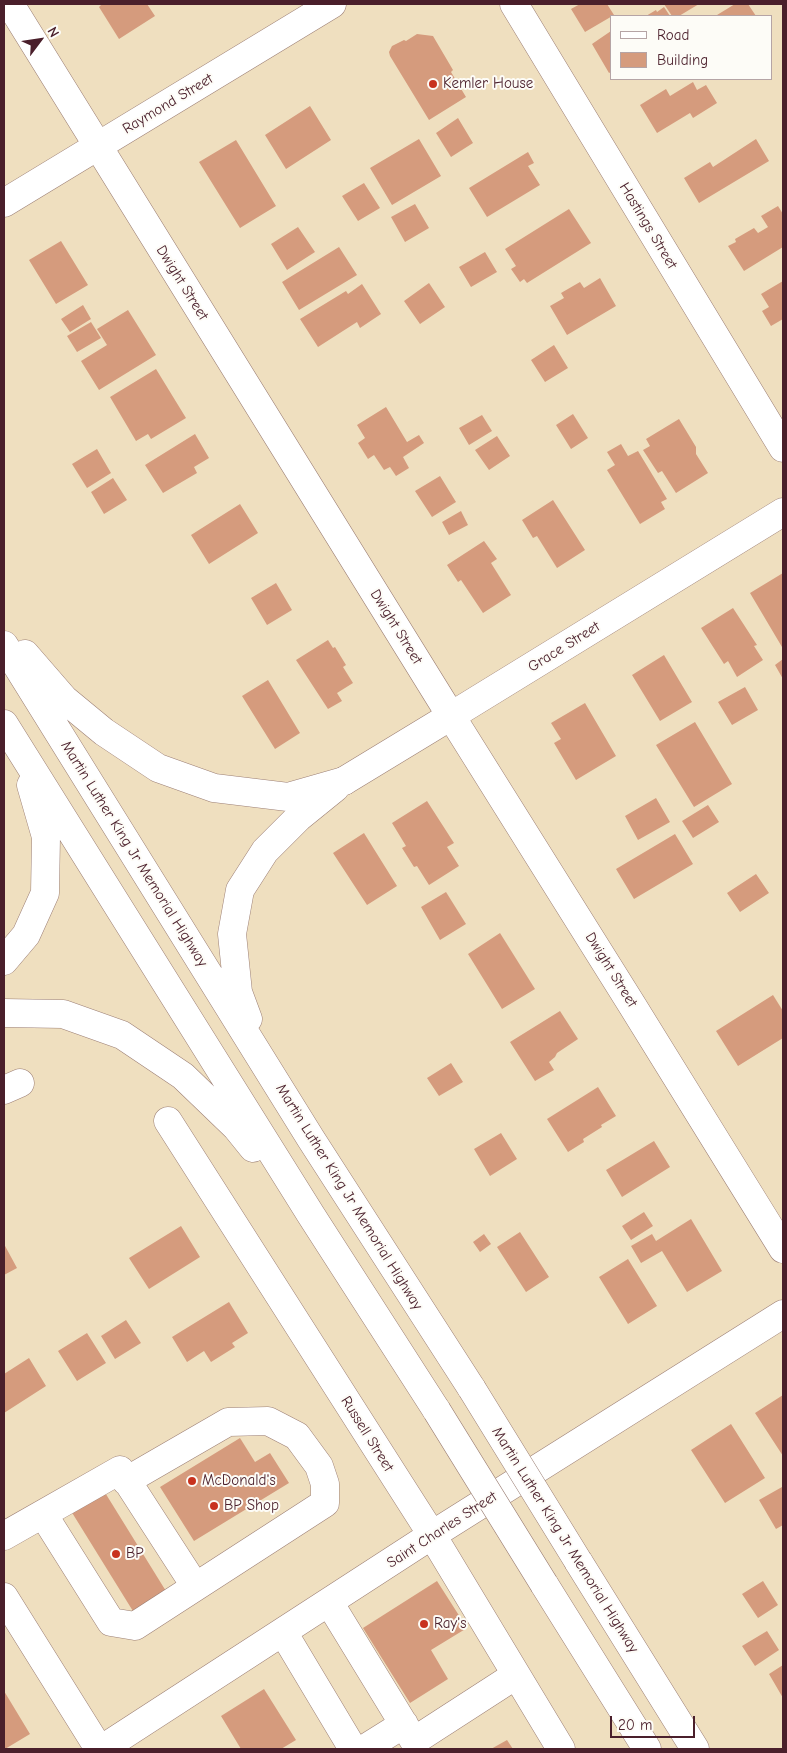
<!DOCTYPE html>
<style>
body{margin:0}
#map{position:relative;width:787px;height:1753px;overflow:hidden;background:#efdfbf;font-family:"Comic Neue",sans-serif}
canvas{display:block}
.frame{position:absolute;inset:0;border:5px solid #4a1f2b;pointer-events:none}
.legend{position:absolute;left:610px;top:15px;width:162px;height:65px;box-sizing:border-box;background:#fdfcf7;border:1px solid #b5a4a5;margin:0;padding:6px 9px;list-style:none;font-size:15px;color:#4a1f2b}
.legend li{display:flex;align-items:center;gap:10px;height:25px}
.legend b{width:25px;border:1px solid #b5a4a5}
.north{position:absolute;left:15px;top:15px;width:50px;height:50px;-webkit-text-stroke:4px #fdfcf7;paint-order:stroke;rotate:59deg;font-size:14px;font-weight:700;line-height:20px;text-align:center;color:#4a1f2b}
.north::after{content:'';display:block;margin:auto;width:18px;height:22px;background:#4a1f2b;clip-path:polygon(50% 0,100% 100%,50% 72%,0 100%)}
.scale{position:absolute;left:610px;top:1716px;width:85px;height:22px;box-sizing:border-box;border:2px solid #4a1f2b;border-top:0;padding-left:6px;font-size:15px;line-height:18px;white-space:nowrap;color:#4a1f2b;-webkit-text-stroke:4px #fdfcf7;paint-order:stroke}
</style>
<div id="map">
<canvas width="787" height="1753"></canvas>
<div class="frame"></div>
<ul class="legend">
<li><b style="height:6px;background:#fff"></b>Road</li>
<li><b style="height:14px;background:#d59b7d"></b>Building</li>
</ul>
<div class="north">N</div>
<div class="scale">20 m</div>
</div>
<script>
const c = document.querySelector('canvas').getContext('2d');
c.lineJoin = 'round';
function fillPath(path, color) { c.fillStyle = color; c.fill(path, 'evenodd'); }
const toPath = rows => new Path2D(rows.map(r => 'M' + r).join(''));
function trace(path, color, width, dash) { c.strokeStyle = color; c.lineWidth = width; c.lineCap = dash ? 'butt' : 'round'; c.setLineDash(dash || []); c.stroke(path); }
function drawText(font, color, halo, rows, align = 'center') {
  c.font = font + ' "Comic Neue",sans-serif'; c.lineWidth = 4; c.setLineDash([]); c.textBaseline = 'middle'; c.strokeStyle = halo; c.fillStyle = color; for (const [text, x, y, turn = 0] of rows) {
    c.save(); c.translate(x, y); c.rotate((+turn || 0) * Math.PI / 180); c.textAlign = isNaN(turn) ? turn : align; if (halo) c.strokeText(text, 0, 0); c.fillText(text, 0, 0); c.restore();
  }
}
const building = toPath([
 [102,4,147,4,155,16,119,39,99,7],
 [580,4,607,4,614,15,585,32,571,9],
 [664,4,699,4,679,16,672,16],
 [735,4,748,4,756,16,718,16,717,15],
 [664,7,670,16,646,16,656,10,657,12],
 [611,31,611,72,609,73,592,44],
 [417,34,433,36,453,70,451,72,466,97,429,120,390,56,389,52,392,46,404,40,406,41],
 [693,82,697,90,706,85,717,103,693,118,690,113,657,133,640,105,666,89,670,96],
 [310,106,331,140,286,169,265,135],
 [458,118,473,143,451,157,436,133],
 [419,139,441,176,392,205,370,168],
 [756,139,769,161,699,203,684,178,710,162,713,167],
 [236,140,276,206,240,228,199,162],
 [528,152,534,163,528,166,540,185,487,217,469,188],
 [364,183,380,208,358,221,342,196],
 [415,204,429,228,405,242,391,217],
 [778,206,783,214,783,247,744,271,728,246,736,242,735,239,754,228,758,233,768,227,761,216],
 [569,209,591,243,527,283,524,279,520,282,511,269,516,266,505,249],
 [298,227,315,252,287,270,271,244],
 [61,241,88,285,56,304,29,260],
 [339,247,357,275,299,310,282,282],
 [485,252,497,272,471,287,459,267],
 [600,278,616,306,567,335,550,306,564,298,561,293,580,282,584,288],
 [783,281,783,319,771,326,762,311,769,307,761,294],
 [429,283,445,307,420,324,404,301],
 [362,284,381,314,360,328,357,322,318,347,300,319,346,291,348,294],
 [83,305,91,319,70,332,61,319],
 [128,310,156,355,99,390,81,361,107,345,97,329],
 [91,322,101,338,77,352,67,336],
 [554,345,568,368,545,382,531,360],
 [156,369,186,418,151,439,148,434,136,441,110,397],
 [386,407,407,442,419,435,424,443,403,457,409,468,396,476,390,467,384,470,374,455,368,459,358,443,365,438,357,425],
 [573,414,588,438,571,449,556,425],
 [482,415,492,431,469,445,459,428],
 [679,419,696,447,696,454,708,473,676,493,662,471,658,473,643,450,650,446,646,439],
 [195,434,209,458,194,467,197,473,163,493,145,465],
 [497,436,510,456,489,470,475,450],
 [621,444,628,456,638,451,667,499,661,502,665,509,640,524,607,470,615,465,607,452],
 [97,449,111,473,87,488,72,464],
 [440,476,456,502,432,517,415,491],
 [113,478,127,500,104,514,91,492],
 [553,500,585,550,557,568,537,536,533,538,522,520],
 [240,504,258,533,209,564,191,535],
 [461,511,468,525,449,535,442,522],
 [484,541,497,559,491,563,511,595,483,613,461,580,458,582,447,565],
 [783,573,783,646,782,647,750,593],
 [276,583,292,610,267,625,251,598],
 [733,608,757,645,754,646,763,660,737,677,728,661,724,664,701,628],
 [328,640,333,648,335,647,346,665,343,667,353,683,337,693,342,701,328,709,296,660],
 [664,655,692,702,660,721,632,675],
 [783,659,783,679,775,665],
 [268,680,300,733,275,749,242,696],
 [745,687,758,710,732,725,718,702],
 [585,703,616,756,576,780,554,743,561,739,551,723],
 [695,722,732,784,694,807,656,745],
 [656,798,670,822,638,840,625,816],
 [427,801,454,843,447,847,459,866,429,885,417,866,414,867,402,848,406,846,392,823],
 [708,805,719,822,693,838,682,821],
 [364,833,397,886,367,905,333,853],
 [675,834,693,864,634,899,616,869],
 [756,874,769,893,740,912,727,893],
 [446,892,466,924,440,940,421,907],
 [500,933,535,989,502,1009,468,954],
 [773,995,783,1011,783,1038,738,1066,716,1031],
 [560,1011,578,1039,557,1053,555,1057,549,1062,554,1070,535,1081,510,1042],
 [451,1063,463,1082,439,1096,427,1078],
 [598,1087,616,1116,601,1125,602,1127,583,1139,584,1142,568,1152,547,1119],
 [501,1133,517,1159,490,1176,474,1149],
 [654,1141,670,1167,622,1197,606,1170],
 [644,1212,653,1226,631,1240,622,1226],
 [691,1219,722,1271,687,1292,662,1251,641,1263,631,1246,652,1234,656,1241],
 [181,1226,200,1257,149,1289,129,1258],
 [520,1232,549,1277,526,1292,497,1247],
 [484,1234,491,1244,480,1252,473,1242],
 [4,1244,17,1268,4,1275],
 [628,1259,657,1306,628,1324,599,1277],
 [229,1302,248,1333,232,1343,235,1347,211,1362,204,1351,187,1362,172,1337],
 [126,1320,141,1343,115,1359,101,1336],
 [87,1333,106,1363,77,1381,58,1351],
 [29,1358,46,1386,4,1413,4,1374],
 [783,1395,783,1456,755,1413],
 [731,1424,765,1478,725,1503,691,1450],
 [240,1438,255,1462,270,1453,289,1483,194,1541,160,1487],
 [782,1487,783,1525,776,1529,759,1500],
 [104,1491,169,1596,136,1616,71,1511],
 [437,1581,467,1628,431,1650,448,1679,410,1703,363,1628],
 [763,1581,778,1605,758,1618,742,1594],
 [767,1631,779,1650,755,1666,742,1646],
 [783,1665,783,1698,769,1674],
 [264,1689,296,1740,281,1749,241,1749,221,1716],
 [4,1691,30,1734,5,1749,4,1749],
 [507,1740,513,1749,491,1749]
]);
const minor = toPath([
 [10,4,451,716,783,512],
 [514,4,783,448],
 [4,203,332,4],
 [4,1090,20,1083],
 [168,1121,432,1535,561,1749],
 [43,1514,111,1622,135,1626,325,1503,325,1484,319,1466,297,1436,268,1421,228,1422,126,1481],
 [4,1536,120,1470,195,1586],
 [329,1602,414,1741,516,1675],
 [283,1632,353,1749],
 [102,1749,432,1535,783,1314],
 [364,1749,404,1724]
]);
const major = toPath([
 [344,781,451,716,632,1005,783,1249],
 [4,1597,99,1749]
]);
const highway = toPath([
 [4,645,311,1139,472,1389],
 [25,654,64,699,104,732,158,768,214,788,288,797,344,781],
 [4,724,311,1215,437,1411],
 [4,961,26,935,45,893,46,837,31,785],
 [4,1013,63,1014,122,1035,183,1076,236,1127,253,1148],
 [248,1019,238,992,232,934,240,890,265,851,298,818,335,788],
 [578,1561,695,1749],
 [544,1584,647,1749]
]);
const highwayBridge = toPath([
 [472,1389,578,1561],
 [437,1411,544,1584]
]);
const markers = [
 [433,84,5,"#c8321e"],
 [192,1481,5,"#c8321e"],
 [214,1506,5,"#c8321e"],
 [116,1554,5,"#c8321e"],
 [424,1624,5,"#c8321e"]
];
const poiNames = [
 ["Kemler House",443,84],
 ["McDonald's",202,1481],
 ["BP Shop",224,1506],
 ["BP",126,1554],
 ["Ray's",434,1624]
];
const streetNames = [
 ["Raymond Street",168,104,-31],
 ["Hastings Street",648,226,59],
 ["Dwight Street",182,283,58],
 ["Dwight Street",396,627,58],
 ["Grace Street",564,647,-32],
 ["Martin Luther King Jr Memorial Highway",134,854,58],
 ["Dwight Street",611,970,58],
 ["Martin Luther King Jr Memorial Highway",349,1197,58],
 ["Russell Street",367,1434,58],
 ["Saint Charles Street",442,1530,-33],
 ["Martin Luther King Jr Memorial Highway",565,1540,58]
];
fillPath(building, '#d59b7d');
trace(minor, '#9c7f75', 29);
trace(major, '#9c7f75', 29);
trace(highway, '#9c7f75', 29);
trace(minor, '#fff', 28);
trace(major, '#fff', 28);
trace(highway, '#fff', 28);
trace(highwayBridge, '#9c7f75', 29, []);
trace(highwayBridge, '#fff', 28);
for (const [x, y, r, color] of markers) { const dot = new Path2D(); dot.arc(x, y, r, 0, 2 * Math.PI); c.fillStyle = color; c.fill(dot); trace(dot, '#fdfcf7', 2); }
drawText('15px', '#4a1f2b', '#fdfcf7', poiNames, 'left');
drawText('15px', '#4a1f2b', '#fdfcf7', streetNames);
</script>
